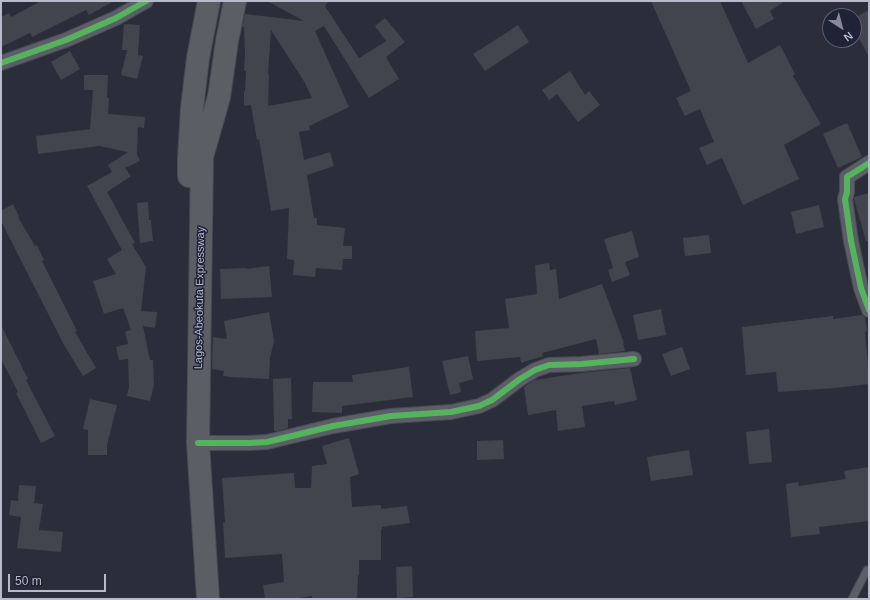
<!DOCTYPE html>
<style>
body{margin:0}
#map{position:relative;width:870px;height:600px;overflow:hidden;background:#2b2e3a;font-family:Arial,sans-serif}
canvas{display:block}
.frame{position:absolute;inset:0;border:2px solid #b6baca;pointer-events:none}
.north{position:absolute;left:822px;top:8px;width:40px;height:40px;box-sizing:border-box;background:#1e2335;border:1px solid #5b5f71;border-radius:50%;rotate:144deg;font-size:11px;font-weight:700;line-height:16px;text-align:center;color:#b6baca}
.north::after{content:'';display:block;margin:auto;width:14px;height:18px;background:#858998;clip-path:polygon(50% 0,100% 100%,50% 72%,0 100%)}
.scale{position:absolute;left:8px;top:574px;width:98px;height:18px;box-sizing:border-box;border:2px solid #b6baca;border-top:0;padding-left:5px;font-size:12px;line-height:14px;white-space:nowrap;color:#b6baca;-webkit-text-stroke:3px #1e2335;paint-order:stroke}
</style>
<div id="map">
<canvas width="870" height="600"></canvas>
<div class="frame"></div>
<div class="north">N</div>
<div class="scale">50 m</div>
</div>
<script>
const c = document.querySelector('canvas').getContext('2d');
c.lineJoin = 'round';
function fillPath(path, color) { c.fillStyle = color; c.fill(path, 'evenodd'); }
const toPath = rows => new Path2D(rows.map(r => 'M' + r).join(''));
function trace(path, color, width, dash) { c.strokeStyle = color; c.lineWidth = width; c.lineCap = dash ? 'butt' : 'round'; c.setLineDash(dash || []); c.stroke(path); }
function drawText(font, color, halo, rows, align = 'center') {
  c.font = font + ' Arial,sans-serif'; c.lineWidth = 3; c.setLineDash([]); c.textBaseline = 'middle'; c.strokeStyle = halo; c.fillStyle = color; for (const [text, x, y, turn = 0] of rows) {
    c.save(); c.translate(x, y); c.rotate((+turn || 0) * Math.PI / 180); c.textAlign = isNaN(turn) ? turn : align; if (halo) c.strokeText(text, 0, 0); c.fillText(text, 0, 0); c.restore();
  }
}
const building = toPath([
 [41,1,114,1,89,15,86,10,32,37,30,33,1,47,1,17,9,13,11,17],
 [267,1,329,1,325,6,359,58,386,41,375,26,385,18,405,42,386,57,399,79,369,98,324,26,315,31,349,107,309,126,310,130,299,132,304,160,330,152,334,166,307,175,314,218,317,218,317,225,345,228,343,246,352,246,352,259,343,259,342,270,316,268,315,277,293,275,294,260,287,259,289,208,271,211,259,139,257,140,251,105,244,106,244,91,245,91,246,71,244,71,245,55,244,27,242,27,245,14,304,21],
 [271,30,305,83,312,98,268,106,269,74,268,74],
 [651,1,720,1,748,63,780,45,795,74,793,76,821,124,784,145,799,179,743,205,722,158,707,165,699,148,714,142,700,109,685,116,676,98,691,91],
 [741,1,785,1,770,11,774,19,756,29],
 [869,10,869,57,854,29,854,18],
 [124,24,140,25,138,55,143,56,137,79,121,75,127,50,122,50],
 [518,25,529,42,485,71,473,54],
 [70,51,80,69,61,80,51,62],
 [570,71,585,95,589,91,600,105,578,122,557,94,549,100,542,90],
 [84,75,108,75,107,98,109,98,108,114,145,117,144,128,138,127,137,154,140,161,125,168,131,176,107,192,135,243,132,244,146,267,141,311,157,312,155,328,143,326,150,360,153,360,154,385,150,401,127,396,129,387,128,359,119,360,116,347,128,344,125,332,131,330,123,308,104,314,93,281,116,274,107,259,122,250,87,186,112,172,108,165,128,152,99,146,38,154,36,136,90,129,93,90,84,90],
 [847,123,862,157,838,168,823,134],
 [869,193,869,241,866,241,854,199,854,197],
 [148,202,149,220,151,220,153,241,140,243,137,203],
 [13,204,19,216,18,217,35,246,37,245,44,260,42,261,77,331,75,332,96,368,83,376,64,345,1,221,1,211],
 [819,205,824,227,796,234,791,212],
 [632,231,639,257,625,262,630,275,612,282,608,270,613,268,604,239],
 [709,235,711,253,685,256,683,238],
 [549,263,550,270,556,269,559,299,602,284,624,343,623,343,625,351,599,354,596,339,542,353,543,356,521,363,520,357,477,361,475,331,509,328,505,299,537,294,535,265],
 [269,266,272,297,221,299,220,269,246,268,246,269],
 [661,309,666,335,638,340,633,315],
 [269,312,274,341,270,358,269,379,230,377,223,376,224,371,212,369,213,337,227,339,224,321],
 [862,315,865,317,867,331,865,332,869,374,869,384,835,388,778,392,776,372,746,375,742,327,833,316,833,319],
 [1,325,28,379,26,380,55,436,41,443,16,393,18,392,1,359],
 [682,347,690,369,671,376,662,354],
 [468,356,473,379,459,383,461,392,450,395,442,361],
 [409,367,413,397,342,406,342,413,312,412,313,382,353,382,352,375],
 [630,368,637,400,615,405,614,401,582,406,585,427,558,431,556,410,528,415,524,387,534,380,581,373],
 [291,378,292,419,288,419,288,428,278,431,274,431,273,379],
 [90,399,117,405,107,445,107,455,88,455,88,430,83,429],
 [769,429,772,462,749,464,746,432],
 [349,438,359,474,350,477,352,507,381,505,381,509,407,506,410,523,382,527,382,529,381,529,381,560,359,560,359,575,358,575,357,599,312,599,312,596,292,599,265,599,263,585,284,582,282,554,225,558,223,522,225,522,222,478,294,473,295,488,311,488,312,466,327,464,322,446],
 [503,440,504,459,477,460,477,441],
 [689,450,693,475,651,481,647,457],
 [869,467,869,521,819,527,820,534,791,537,786,484,798,482,799,486,846,479,844,471],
 [19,485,36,486,34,503,43,504,39,530,63,532,61,552,17,548,21,517,9,515,11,500,18,501],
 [412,566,413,597,397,598,396,567]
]);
const service = toPath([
 [852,599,867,570]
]);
const minor = toPath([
 [1,63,66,40,116,18,146,1],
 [869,163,847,177,847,192,845,199,851,241,861,288,869,310],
 [198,443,249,443,267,442,333,426,391,416,451,412,479,406,492,400,520,379,535,370,549,365,582,364,634,359]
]);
const trunk = toPath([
 [189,176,189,158,192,108,198,58,209,1],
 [208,599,198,443,202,157,219,97,227,41,235,1]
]);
const cycleway = toPath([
 [1,63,66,40,116,18,146,1],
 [869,163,847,177,847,192,845,199,851,241,861,288,869,310],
 [198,443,249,443,267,442,333,426,391,416,451,412,479,406,492,400,520,379,535,370,549,365,582,364,634,359]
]);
const streetNames = [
 ["Lagos-Abeokuta Expressway",200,298,-89]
];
fillPath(building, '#42444e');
trace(service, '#494b54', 9);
trace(minor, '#494b54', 16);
trace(trunk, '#484a55', 24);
trace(service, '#5b5e67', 7);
trace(minor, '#5b5e67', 14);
trace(trunk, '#5c5e65', 22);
trace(cycleway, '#56b35d', 6);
drawText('11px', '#b6baca', '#1e2335', streetNames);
</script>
